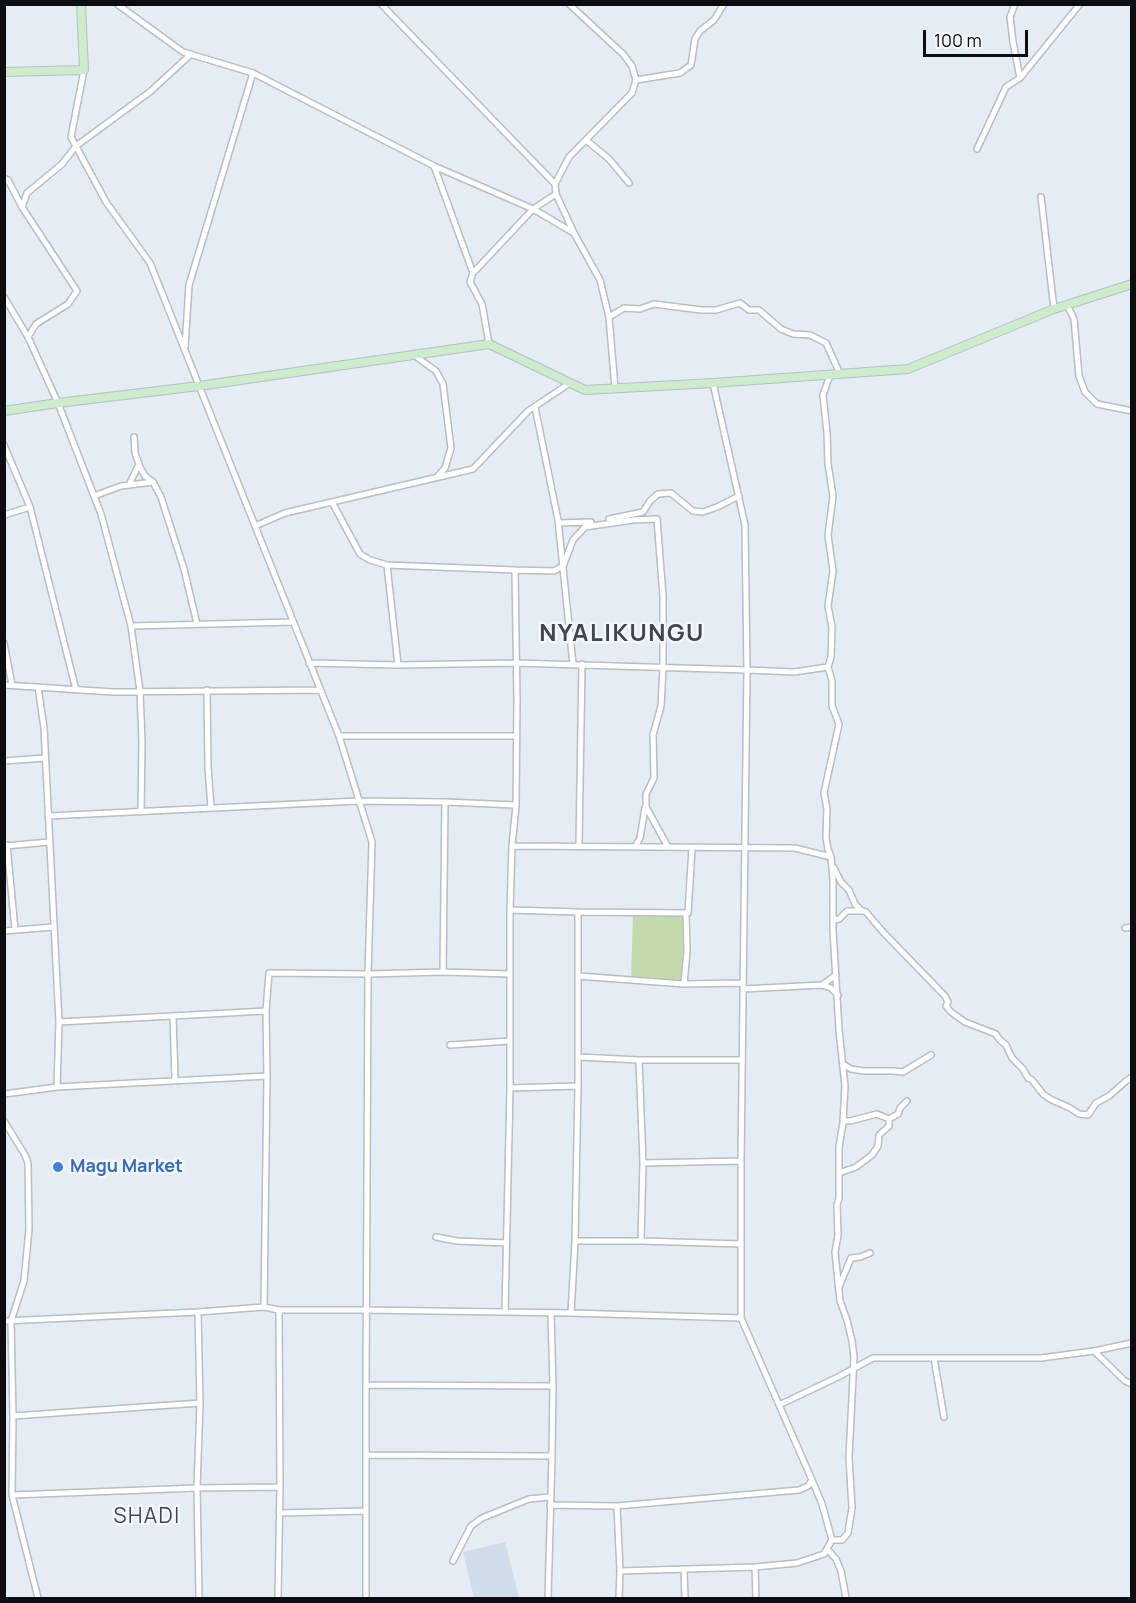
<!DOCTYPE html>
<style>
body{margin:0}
#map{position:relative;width:1136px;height:1603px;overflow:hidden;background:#e4ecf4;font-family:Manrope,sans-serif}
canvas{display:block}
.frame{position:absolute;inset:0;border:6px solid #0b0d10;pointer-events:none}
.scale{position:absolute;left:923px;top:30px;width:105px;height:27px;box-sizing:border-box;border:3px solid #0b0d10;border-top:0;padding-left:8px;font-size:18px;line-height:21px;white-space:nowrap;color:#0b0d10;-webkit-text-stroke:4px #f4f8fe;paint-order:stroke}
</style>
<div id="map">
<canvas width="1136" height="1603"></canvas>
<div class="frame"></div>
<div class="scale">100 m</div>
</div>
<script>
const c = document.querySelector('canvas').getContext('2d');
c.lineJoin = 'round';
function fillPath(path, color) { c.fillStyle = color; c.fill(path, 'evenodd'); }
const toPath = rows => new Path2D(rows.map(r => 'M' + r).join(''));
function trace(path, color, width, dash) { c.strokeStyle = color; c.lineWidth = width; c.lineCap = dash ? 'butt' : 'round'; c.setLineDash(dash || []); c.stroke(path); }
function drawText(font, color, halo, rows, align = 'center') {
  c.font = font + ' Manrope,sans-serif'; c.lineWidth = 5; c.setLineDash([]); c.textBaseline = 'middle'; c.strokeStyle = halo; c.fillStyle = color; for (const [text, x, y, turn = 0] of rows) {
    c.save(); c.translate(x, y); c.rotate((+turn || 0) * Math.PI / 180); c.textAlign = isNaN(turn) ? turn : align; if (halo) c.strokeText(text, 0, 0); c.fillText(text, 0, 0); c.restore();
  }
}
const built = toPath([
 [505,1542,519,1598,474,1598,463,1552]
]);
const green = toPath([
 [686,913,683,981,631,978,633,915]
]);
const street = toPath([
 [117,4,183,52,253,73,434,166,533,209,574,233],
 [381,4,555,184],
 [569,4,623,54,632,66,636,80,632,93,569,157,555,184,556,194,574,233,600,280,609,317,615,388],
 [1015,4,1010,17,1013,42,1020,78],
 [84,70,71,137,106,202,150,263,339,736,372,842,368,974,366,1385,366,1598],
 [636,80,680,73,691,65,695,39,700,31,714,20,724,4],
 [586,140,609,159,629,183],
 [977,149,1006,87,1020,78,1080,4],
 [434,166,473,273],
 [4,178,8,180,22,207,77,291,68,304,36,324,28,337],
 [1041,197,1054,309],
 [22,207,27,193,62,164,76,146,151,91,191,54],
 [4,297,28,337,58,403,101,514,131,626,140,691,142,742,141,812],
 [1067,305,1074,319,1079,376,1085,392,1097,404,1132,411],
 [609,317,624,308,640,309,654,304,701,310,716,310,740,303,749,310,759,310,781,329,793,334,810,335,826,343,840,374],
 [489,344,482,304,470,282,473,273,533,209,556,194],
 [185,347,189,285,253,73],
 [414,355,436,371,443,384,451,448,445,468,437,477],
 [830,375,823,395,827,433,828,464,833,496,828,535,833,571,828,606,832,627,831,657,828,667,832,681,832,706,839,724,824,793,827,809,826,838,828,849,831,857,833,880,833,930,839,1030,845,1086,843,1123,839,1147,839,1198,837,1205,838,1235,835,1252,840,1301,847,1320,852,1341,854,1357,849,1457,852,1508,848,1533,842,1540,832,1540],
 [713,383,745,525,747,670,794,672,828,667],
 [535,407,558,520,573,664],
 [134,437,135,453,140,467,145,476,153,482],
 [4,445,30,507,76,690],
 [129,485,139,464],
 [94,496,121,486,153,482,161,497,184,569,197,624],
 [332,502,360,554,370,560,387,565,515,570,517,700,516,805,512,846,795,848,831,857],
 [4,515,30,507],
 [609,519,643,512,650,501,658,494,671,493,693,511,703,512,717,507,739,496],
 [559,523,591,522],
 [255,526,285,513,473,469,528,411,570,383],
 [387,565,398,665],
 [515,570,554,571,563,566,573,540,585,527,633,520,657,519,663,596,663,668,661,706,653,735,654,778,646,794,646,807,668,847],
 [131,626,293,622],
 [4,643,12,685],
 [4,685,113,692,320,690],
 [207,690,208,767,211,807],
 [339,736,515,736],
 [4,761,45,758],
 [48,816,358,801,445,802,516,805],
 [7,845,15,930],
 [579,845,582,664],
 [6,846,49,842],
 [512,846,510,910,578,912,578,1086],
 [635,847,640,838,645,808],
 [834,868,841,882,849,890,855,904,861,910,866,912,883,932,945,996,948,1002,946,1006,951,1012,965,1022,996,1034,999,1039,1006,1045,1012,1058,1023,1069,1028,1078,1032,1080,1043,1094,1050,1099,1070,1108,1079,1114,1088,1115,1096,1103,1109,1096,1126,1081,1132,1077],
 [578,912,688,913,692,848],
 [833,920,839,919,847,911,863,911],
 [1125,928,1132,927],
 [4,931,53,927],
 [443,972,445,802],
 [510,974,510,910],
 [578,976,684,984,743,983],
 [684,984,687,951,686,913],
 [822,985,836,975],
 [743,989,822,985,831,988,838,995],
 [173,1016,175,1080],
 [59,1022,266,1011],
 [450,1045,510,1041],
 [579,1057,639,1060,742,1060],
 [639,1060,643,1163,641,1241,741,1244],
 [843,1064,851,1069,864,1071,893,1071,903,1072,931,1055],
 [57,1087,267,1076],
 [510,1088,578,1086,575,1241,571,1313],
 [4,1094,57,1087,59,1022,44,728,38,687],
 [4,1121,25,1155,28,1163,29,1229,24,1281,11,1321,13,1416,12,1495,38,1598],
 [843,1121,850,1121,877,1114,889,1119,898,1114,900,1108,907,1101],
 [643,1163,741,1161],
 [839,1173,856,1167,872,1155,878,1146,879,1135,889,1126,889,1119],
 [436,1237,457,1241,507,1243],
 [575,1241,641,1241],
 [839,1287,851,1258,860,1257,870,1253],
 [264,1307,267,1076,266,1011,269,973,368,974,443,972,510,974,510,1088,505,1312],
 [198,1312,200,1403,197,1488,199,1598],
 [4,1321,198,1312,264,1307,279,1310,366,1310,571,1313,741,1318,741,1161,747,670,516,663,398,665,309,663],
 [1094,1351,1125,1381,1132,1384],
 [934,1358,944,1417],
 [366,1385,553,1386,551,1313],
 [779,1405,838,1377,873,1358,1041,1358,1094,1351,1132,1343],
 [13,1416,200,1403],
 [367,1455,552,1456,553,1386],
 [12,1495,197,1488,280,1487],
 [550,1505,617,1506,620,1571,619,1598],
 [617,1506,799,1490,808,1486,812,1480,741,1318],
 [279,1513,366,1511],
 [827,1549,836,1559,841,1571,846,1598],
 [453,1561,471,1526,482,1518,529,1499,550,1497],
 [755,1567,797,1563,824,1554,832,1540,822,1504,812,1480],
 [684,1570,685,1598],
 [620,1571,755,1567,756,1598],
 [278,1598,280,1487,279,1310],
 [548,1598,552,1456]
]);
const secondary = toPath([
 [4,72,84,70,81,4],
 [4,411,58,403,199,386,489,344,585,390,713,383,908,369,1054,309,1132,284]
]);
const markers = [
 [58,1167,6,"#3f7fe0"]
];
const shopNames = [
 ["Magu Market",70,1167]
];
const quarterNames = [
 ["SHADI",147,1517]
];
const districtNames = [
 ["NYALIKUNGU",622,634]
];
fillPath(built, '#d1dcea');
fillPath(green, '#c3daad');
trace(street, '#b7bec6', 8);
trace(secondary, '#b7bec6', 10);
trace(street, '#fff', 5);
trace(secondary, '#cceccb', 8);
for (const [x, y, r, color] of markers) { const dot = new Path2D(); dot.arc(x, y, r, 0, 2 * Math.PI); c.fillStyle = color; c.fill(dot); trace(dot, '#f4f8fe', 2); }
drawText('bold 18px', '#366cbe', '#f4f8fe', shopNames, 'left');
c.letterSpacing = '1.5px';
drawText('21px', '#40464d', '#f4f8fe', quarterNames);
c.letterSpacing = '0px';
c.letterSpacing = '1.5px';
drawText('bold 24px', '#40464d', '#f4f8fe', districtNames);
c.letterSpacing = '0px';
</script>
